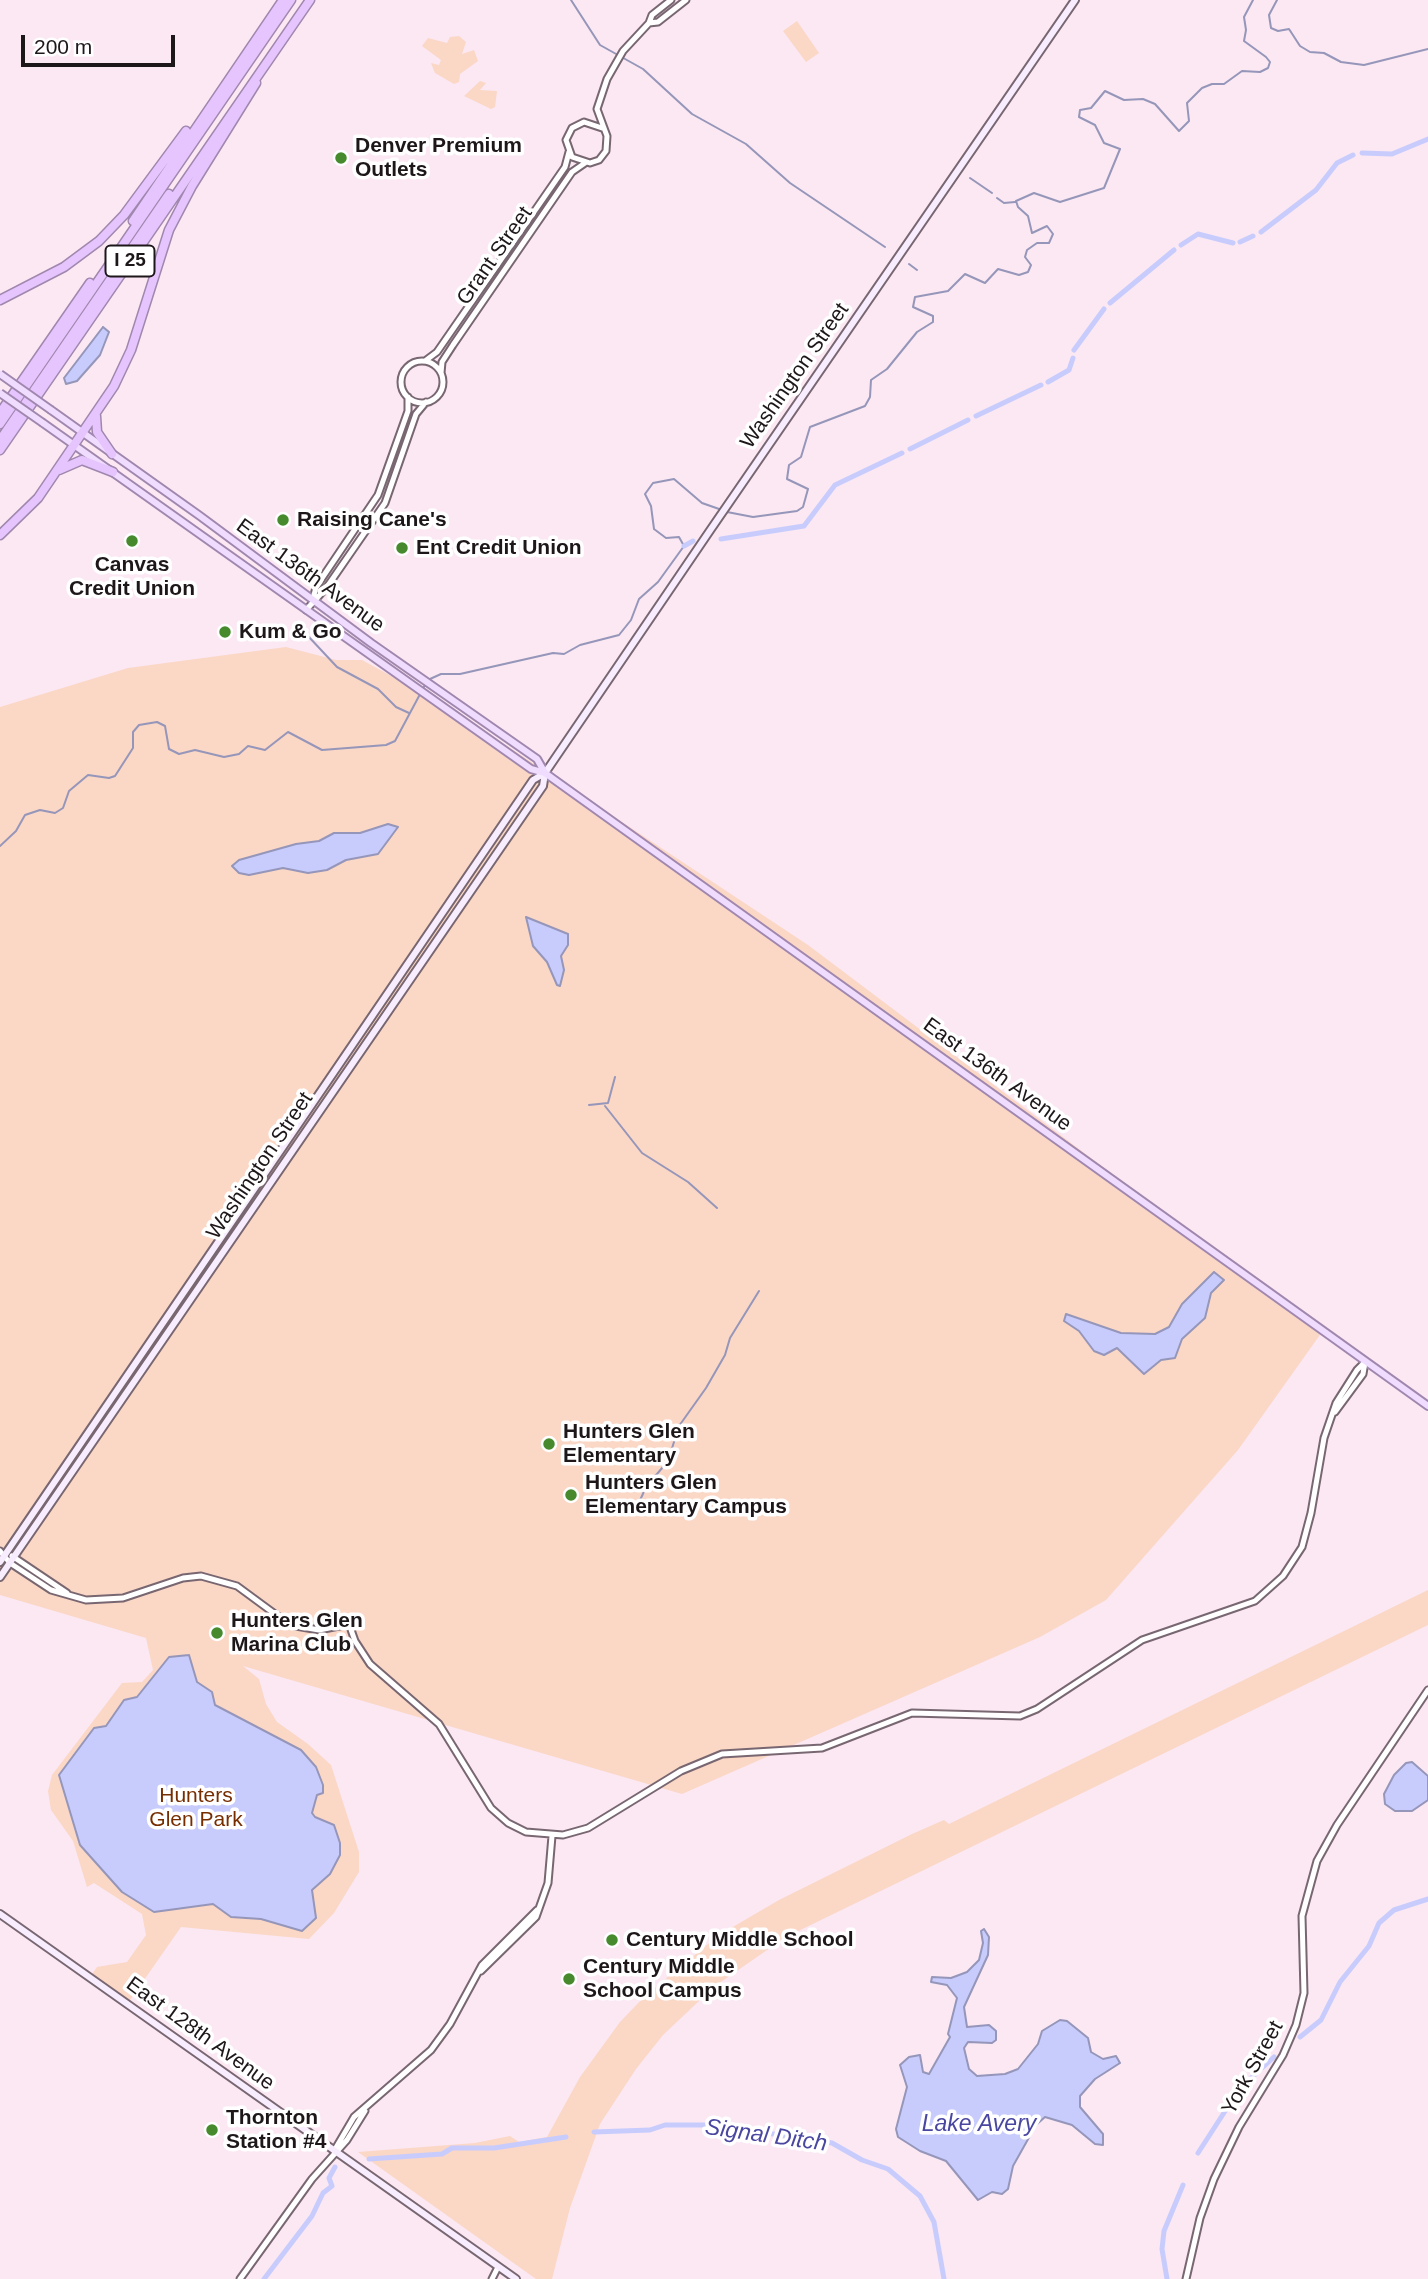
<!DOCTYPE html>
<style>
body{margin:0}
#map{position:relative;width:1428px;height:2279px;overflow:hidden;background:#fbe8f3;font-family:Helvetica,sans-serif}
canvas{display:block}
.scale{position:absolute;left:21px;top:35px;width:154px;height:32px;box-sizing:border-box;border:4px solid #1d171a;border-top:0;padding-left:9px;font-size:21px;line-height:24px;white-space:nowrap;color:#1d171a;-webkit-text-stroke:5px #fff;paint-order:stroke}
</style>
<div id="map">
<canvas width="1428" height="2279"></canvas>
<div class="scale">200 m</div>
</div>
<script>
const c = document.querySelector('canvas').getContext('2d');
c.lineJoin = 'round';
function fillPath(path, color) { c.fillStyle = color; c.fill(path, 'evenodd'); }
const toPath = rows => new Path2D(rows.map(r => 'M' + r).join(''));
function trace(path, color, width, dash) { c.strokeStyle = color; c.lineWidth = width; c.lineCap = dash ? 'butt' : 'round'; c.setLineDash(dash || []); c.stroke(path); }
function drawText(font, color, halo, rows, align = 'center') {
  c.font = font + ' Helvetica,sans-serif'; c.lineWidth = 7; c.setLineDash([]); c.textBaseline = 'middle'; c.strokeStyle = halo; c.fillStyle = color; for (const [text, x, y, turn = 0] of rows) {
    c.save(); c.translate(x, y); c.rotate((+turn || 0) * Math.PI / 180); c.textAlign = isNaN(turn) ? turn : align; if (halo) c.strokeText(text, 0, 0); c.fillText(text, 0, 0); c.restore();
  }
}
const green = toPath([
 [797,21,819,53,806,62,783,31],
 [459,36,466,42,462,54,474,50,478,61,460,74,459,82,454,84,435,73,431,63,439,65,441,60,422,46,428,38,447,43,450,37],
 [480,81,486,83,480,90,497,91,495,107,491,109,464,96],
 [286,647,336,660,362,660,448,707,808,945,1322,1332,1238,1450,1106,1600,1040,1637,682,1794,243,1666,259,1679,266,1704,277,1722,308,1744,331,1765,359,1852,359,1872,334,1913,309,1939,181,1927,128,2003,90,1977,97,1967,127,1962,146,1935,142,1914,94,1883,87,1887,73,1841,51,1810,48,1791,52,1775,122,1683,142,1682,153,1670,146,1638,0,1595,0,707,128,668],
 [1428,1590,1428,1625,786,1937,715,1986,663,2035,636,2069,600,2124,570,2208,552,2279,536,2279,358,2152,475,2143,510,2136,519,2142,547,2137,580,2077,620,2022,646,1995,719,1935,779,1900,912,1834,944,1820,949,1824]
]);
const water = toPath([
 [103,327,109,332,100,355,77,381,66,384,64,378,103,327],
 [388,824,398,827,378,854,346,860,327,870,308,873,283,868,249,875,239,873,232,866,239,860,296,844,319,841,334,833,360,833,388,824],
 [526,917,568,934,568,945,561,956,564,970,560,986,557,985,547,962,533,946,526,917],
 [1214,1272,1224,1280,1211,1293,1205,1318,1182,1339,1175,1358,1161,1360,1144,1374,1117,1348,1104,1355,1094,1351,1079,1331,1064,1321,1066,1314,1121,1333,1155,1334,1169,1327,1182,1304,1214,1272],
 [189,1655,197,1682,212,1692,215,1705,301,1750,316,1767,323,1785,323,1793,317,1795,312,1813,315,1817,334,1825,340,1843,340,1855,330,1874,312,1890,316,1918,302,1931,261,1919,231,1917,213,1904,154,1912,122,1892,80,1845,59,1775,94,1728,106,1726,124,1700,137,1697,169,1657,189,1655],
 [1412,1762,1428,1776,1428,1800,1412,1811,1395,1811,1385,1804,1384,1794,1394,1775,1406,1763,1412,1762],
 [984,1929,989,1937,988,1955,964,2007,967,2027,989,2025,996,2031,996,2040,992,2043,968,2042,964,2048,969,2069,977,2076,1005,2074,1018,2069,1038,2044,1042,2031,1060,2020,1067,2021,1088,2038,1091,2052,1103,2059,1116,2056,1120,2063,1095,2079,1080,2096,1080,2107,1103,2134,1103,2145,1095,2144,1072,2125,1045,2117,1036,2125,1013,2166,1008,2189,1002,2194,992,2192,978,2200,946,2161,920,2151,898,2137,896,2129,907,2087,900,2065,909,2057,920,2055,923,2072,929,2074,950,2037,948,2034,957,1998,947,1985,931,1982,932,1977,951,1978,967,1972,979,1960,983,1943,981,1931,984,1929]
]);
const stream = toPath([
 [571,0,600,45,643,69,692,114,746,144,790,183,885,247],
 [1277,0,1269,15,1271,28,1278,31,1289,29,1300,46,1310,52,1324,53,1341,62,1364,65,1428,49],
 [970,178,992,193],
 [997,198,1004,203,1015,202],
 [909,264,917,270],
 [727,512,753,517,797,511,803,507,808,489,787,479,789,465,801,457,810,427,865,406,870,397,871,380,887,369,917,332,933,322,933,316,913,307,915,297,948,291,965,274,985,283,998,269,1019,275,1028,272,1031,265,1025,257,1027,250,1037,243,1049,243,1053,234,1047,226,1032,233,1028,216,1018,207,1016,201,1034,193,1060,202,1104,188,1120,149,1104,143,1095,125,1079,117,1080,110,1091,108,1105,91,1124,100,1143,99,1155,104,1179,131,1189,121,1187,103,1202,88,1212,84,1224,84,1242,71,1260,72,1268,68,1270,62,1266,57,1244,41,1246,30,1244,17,1253,0],
 [308,636,337,667,378,689,396,707,409,713],
 [430,679,441,674,460,674,553,653,564,654,580,645,619,635,631,620,639,599,658,582,684,546,679,537,666,538,654,529,651,506,645,494,653,483,674,479,702,503,722,510],
 [0,846,16,831,25,815,40,810,55,813,63,808,69,791,88,775,109,778,115,776,133,748,133,732,139,725,157,722,165,726,169,749,179,754,195,750,224,757,239,754,248,746,265,750,288,732,322,750,386,745,395,741,426,683],
 [589,1105,608,1103,615,1077],
 [605,1106,642,1153,688,1182,717,1208],
 [638,1512,637,1507,646,1487,668,1461,679,1426,706,1388,725,1355,730,1338,759,1291]
]);
const canal = toPath([
 [1362,153,1392,154,1428,139],
 [1261,232,1316,190,1337,163,1353,155],
 [1240,242,1253,236],
 [1181,245,1198,234,1233,243],
 [1110,303,1174,250],
 [1074,350,1104,309],
 [1048,382,1069,370,1073,358],
 [976,416,1041,385],
 [910,449,968,420],
 [721,539,804,526,835,485,902,453],
 [684,546,693,541],
 [1300,2037,1321,2020,1340,1982,1369,1946,1379,1923,1394,1910,1428,1899],
 [594,2132,650,2130,665,2125,714,2125,832,2143,862,2160,888,2169,920,2196,934,2222,944,2279],
 [1198,2153,1240,2088,1274,2057],
 [369,2159,442,2154,452,2148,494,2148,566,2137],
 [264,2279,312,2216,323,2193,332,2186,329,2178,335,2167],
 [1167,2279,1162,2249,1164,2231,1183,2185]
]);
const tertiary = toPath([
 [649,23,658,22,686,0],
 [602,128,584,122,572,128,566,140,572,157,590,163,599,160,606,151,607,136,597,109,607,79,623,51,649,23,652,15,671,0],
 [425,361,437,352,565,167,569,152],
 '401 382a21 21 0 1 1 42 0a21 21 0 1 1-42 0Z',
 [441,373,442,362,453,345,572,172,585,163],
 [313,599,316,587,378,495,408,411,408,397],
 [306,610,327,587,385,503,416,414,426,402],
 [1335,1412,1363,1374,1365,1362],
 [0,1551,10,1563,51,1590,86,1600,123,1598,183,1578,201,1576,237,1586,290,1625,319,1630,349,1624,355,1641,370,1664,439,1724,491,1808,508,1823,526,1832,563,1835,588,1828,681,1771,722,1754,822,1748,912,1713,1020,1716,1037,1709,1142,1640,1255,1601,1283,1576,1302,1547,1311,1513,1324,1438,1336,1403,1357,1370,1365,1362],
 [12,1556,67,1593],
 [481,1971,536,1917,548,1883,552,1836],
 [334,2151,354,2117,431,2050,450,2024,482,1965,537,1910],
 [240,2279,312,2179,347,2140,365,2111],
 [492,2279,498,2267],
 [1186,2279,1200,2218,1214,2179,1239,2127,1283,2055,1296,2025,1304,1993,1302,1916,1317,1861,1337,1825,1428,1690]
]);
const secondary = toPath([
 [0,1562,533,780,545,773],
 [0,1577,543,786,545,773,711,529,1075,0],
 [0,1914,516,2279]
]);
const primary = toPath([
 [51,410,200,516,371,643,537,759,545,773,1428,1406],
 [43,423,531,769,545,773]
]);
const motorway = toPath([
 [133,221,283,0],
 [0,300,64,267,99,241,124,215,186,131],
 [0,413,90,283],
 [96,416,97,432,112,454],
 [0,424,291,0],
 [0,440,169,194],
 [0,450,310,0],
 [59,470,82,460,113,472],
 [0,535,38,498,114,386,131,350,169,230,192,186,256,83]
]);
const primaryBridge = toPath([
 [0,374,51,410],
 [0,393,43,423]
]);
const markers = [
 [341,158,7,"#468a2d"],
 [283,520,7,"#468a2d"],
 [132,541,7,"#468a2d"],
 [402,548,7,"#468a2d"],
 [225,632,7,"#468a2d"],
 [549,1444,7,"#468a2d"],
 [571,1495,7,"#468a2d"],
 [217,1633,7,"#468a2d"],
 [612,1940,7,"#468a2d"],
 [569,1979,7,"#468a2d"],
 [212,2130,7,"#468a2d"]
];
const shields = [
 [130,261,49]
];
const shieldNames = [
 ["I 25",130,261]
];
const poiNames = [
 ["Denver Premium",355,146],
 ["Outlets",355,170],
 ["Raising Cane's",297,520],
 ["Ent Credit Union",416,548],
 ["Canvas",132,565,"center"],
 ["Credit Union",132,589,"center"],
 ["Kum & Go",239,632],
 ["Hunters Glen",563,1432],
 ["Elementary",563,1456],
 ["Hunters Glen",585,1483],
 ["Elementary Campus",585,1507],
 ["Hunters Glen",231,1621],
 ["Marina Club",231,1645],
 ["Century Middle School",626,1940],
 ["Century Middle",583,1967],
 ["School Campus",583,1991],
 ["Thornton",226,2118],
 ["Station #4",226,2142]
];
const streetNames = [
 ["Grant Street",495,256,-55],
 ["Washington Street",795,376,-55],
 ["East 136th Avenue",310,576,36],
 ["East 136th Avenue",997,1075,36],
 ["Washington Street",260,1166,-56],
 ["East 128th Avenue",200,2034,36],
 ["York Street",1253,2068,-61]
];
const parkNames = [
 ["Hunters",196,1796],
 ["Glen Park",196,1820]
];
const waterNames = [
 ["Lake Avery",979,2125],
 ["Signal Ditch",766,2136,8]
];
fillPath(green, '#fbd7c6');
fillPath(water, '#c8ccfd');
trace(water, '#9596b9', 2);
trace(stream, '#9596b9', 2);
trace(canal, '#c8ccfd', 5);
trace(tertiary, '#786771', 9);
trace(secondary, '#786771', 10);
trace(primary, '#a087ae', 10);
trace(motorway, '#a087ae', 11);
trace(tertiary, '#fff', 5);
trace(secondary, '#f8edfe', 6);
trace(primary, '#f0dcfe', 6);
trace(motorway, '#e6c4fd', 8);
trace(primaryBridge, '#a087ae', 10, []);
trace(primaryBridge, '#f0dcfe', 6);
for (const [x, y, r, color] of markers) { const dot = new Path2D(); dot.arc(x, y, r, 0, 2 * Math.PI); c.fillStyle = color; c.fill(dot); trace(dot, '#fff', 2.5); }
for (const [x, y, w] of shields) { const box = new Path2D(); box.roundRect(x - w / 2, y - 15.5, w, 31, 5); c.fillStyle = '#fff'; c.fill(box); trace(box, '#1d171a', 2); }
drawText('bold 19px', '#1d171a', null, shieldNames);
drawText('bold 21px', '#1d171a', '#fff', poiNames, 'left');
drawText('21px', '#1d171a', '#fff', streetNames);
drawText('21px', '#762d00', '#fff', parkNames);
drawText('italic 23px', '#4a47a1', '#fff', waterNames);
</script>
